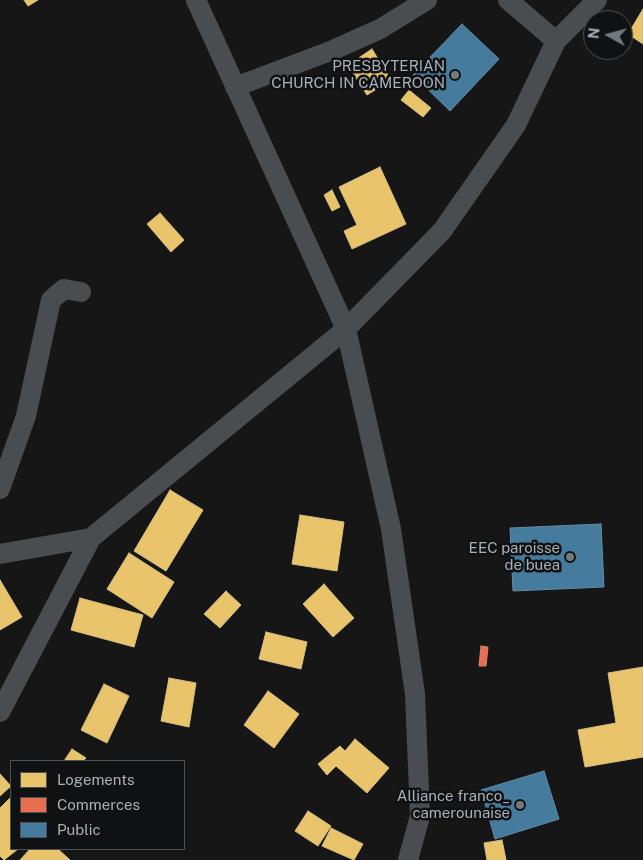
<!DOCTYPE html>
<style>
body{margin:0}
#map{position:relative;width:643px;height:860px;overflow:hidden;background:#161616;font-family:"Public Sans",sans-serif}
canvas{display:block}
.legend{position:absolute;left:10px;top:760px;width:175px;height:90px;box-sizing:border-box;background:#101112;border:1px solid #4c5154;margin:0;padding:6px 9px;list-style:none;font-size:15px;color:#a7b1b8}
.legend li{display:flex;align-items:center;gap:10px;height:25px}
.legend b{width:25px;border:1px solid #4c5154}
.north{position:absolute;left:583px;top:10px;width:50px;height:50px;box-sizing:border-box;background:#101112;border:1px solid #4c5154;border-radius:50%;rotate:277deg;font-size:14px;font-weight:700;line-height:20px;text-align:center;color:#a7b1b8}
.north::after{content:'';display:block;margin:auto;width:18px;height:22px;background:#747b7f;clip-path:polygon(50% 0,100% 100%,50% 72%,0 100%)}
</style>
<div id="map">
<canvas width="643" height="860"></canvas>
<ul class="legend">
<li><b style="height:14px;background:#e9c46a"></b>Logements</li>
<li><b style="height:14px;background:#e76f51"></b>Commerces</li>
<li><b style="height:14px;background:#457b9d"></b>Public</li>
</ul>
<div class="north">N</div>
</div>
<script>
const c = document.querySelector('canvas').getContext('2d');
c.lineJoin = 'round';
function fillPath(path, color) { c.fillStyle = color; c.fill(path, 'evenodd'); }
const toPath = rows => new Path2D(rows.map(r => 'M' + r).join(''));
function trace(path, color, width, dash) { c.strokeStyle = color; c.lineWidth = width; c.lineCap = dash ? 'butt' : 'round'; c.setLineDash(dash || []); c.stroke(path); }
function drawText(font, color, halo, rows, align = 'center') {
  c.font = font + ' "Public Sans",sans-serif'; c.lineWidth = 5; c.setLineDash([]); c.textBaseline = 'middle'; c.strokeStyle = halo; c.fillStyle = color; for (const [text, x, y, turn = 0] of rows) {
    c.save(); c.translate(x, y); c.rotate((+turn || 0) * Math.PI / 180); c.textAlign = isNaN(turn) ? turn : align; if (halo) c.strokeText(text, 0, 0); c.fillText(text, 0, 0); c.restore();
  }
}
const homes = toPath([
 [24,0,38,0,28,6,24,0],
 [643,9,643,44,628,34,643,9],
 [372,49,391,80,367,95,348,65,372,49],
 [409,90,431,108,423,117,401,100,409,90],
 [380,167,406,224,352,249,344,231,357,225,339,187,380,167],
 [332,190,340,207,332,211,324,195,332,190],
 [160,213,184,240,171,252,147,224,160,213],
 [170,490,203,510,166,571,134,551,170,490],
 [300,515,344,522,337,571,292,564,300,515],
 [129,553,174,582,152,618,107,589,129,553],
 [0,580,22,617,0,630,0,580],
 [324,584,354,618,333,637,303,604,324,584],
 [226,591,241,605,220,628,204,614,226,591],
 [80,598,143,615,134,647,71,630,80,598],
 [266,632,307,642,301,669,259,659,266,632],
 [643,667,643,757,585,767,578,730,616,723,608,673,643,667],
 [169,678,196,683,189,727,161,721,169,678],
 [104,684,129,696,107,743,81,730,104,684],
 [268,691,299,714,274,748,244,725,268,691],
 [355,739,389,768,367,793,336,766,327,775,318,764,340,746,345,751,355,739],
 [72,749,86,758,83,761,64,761,72,749],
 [0,774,11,786,0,796,0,774],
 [11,797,11,849,18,849,4,860,0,856,0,808,11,797],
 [308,811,331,826,318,846,295,831,308,811],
 [331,828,363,844,354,860,322,846,331,828],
 [502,840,506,860,487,860,484,843,502,840],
 [30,849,58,849,70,860,20,860,30,849]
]);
const shops = toPath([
 [481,646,488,647,486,666,479,666,481,646]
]);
const public = toPath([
 [462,24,499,59,450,111,413,75,462,24],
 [601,524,604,587,513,591,510,528,601,524],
 [544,771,559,819,495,839,481,790,544,771]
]);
const minor = toPath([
 [196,0,346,329,391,529,415,694,420,816,408,860],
 [508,0,556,41],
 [235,87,333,50,380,29,427,0],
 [0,489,26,416,51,300,64,289,81,292],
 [0,554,91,538,346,329,442,231,516,125,556,41,597,0],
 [0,712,91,538]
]);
const markers = [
 [455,75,5,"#747b7f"],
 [570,557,5,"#747b7f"],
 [520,805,5,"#747b7f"]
];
const poiNames = [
 ["PRESBYTERIAN",445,66],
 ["CHURCH IN CAMEROON",445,83],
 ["EEC paroisse",560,548],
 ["de buea",560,565],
 ["Alliance franco_",510,796],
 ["camerounaise",510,813]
];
fillPath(homes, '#e9c46a');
trace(homes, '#d5be81', 1);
fillPath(shops, '#e76f51');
trace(shops, '#d48370', 1);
fillPath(public, '#457b9d');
trace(public, '#628ba5', 1);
trace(minor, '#4a4d4f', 20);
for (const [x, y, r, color] of markers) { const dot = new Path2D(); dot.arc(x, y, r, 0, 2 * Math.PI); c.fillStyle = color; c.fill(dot); trace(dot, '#101112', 2); }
drawText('15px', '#a7b1b8', '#101112', poiNames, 'right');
</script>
